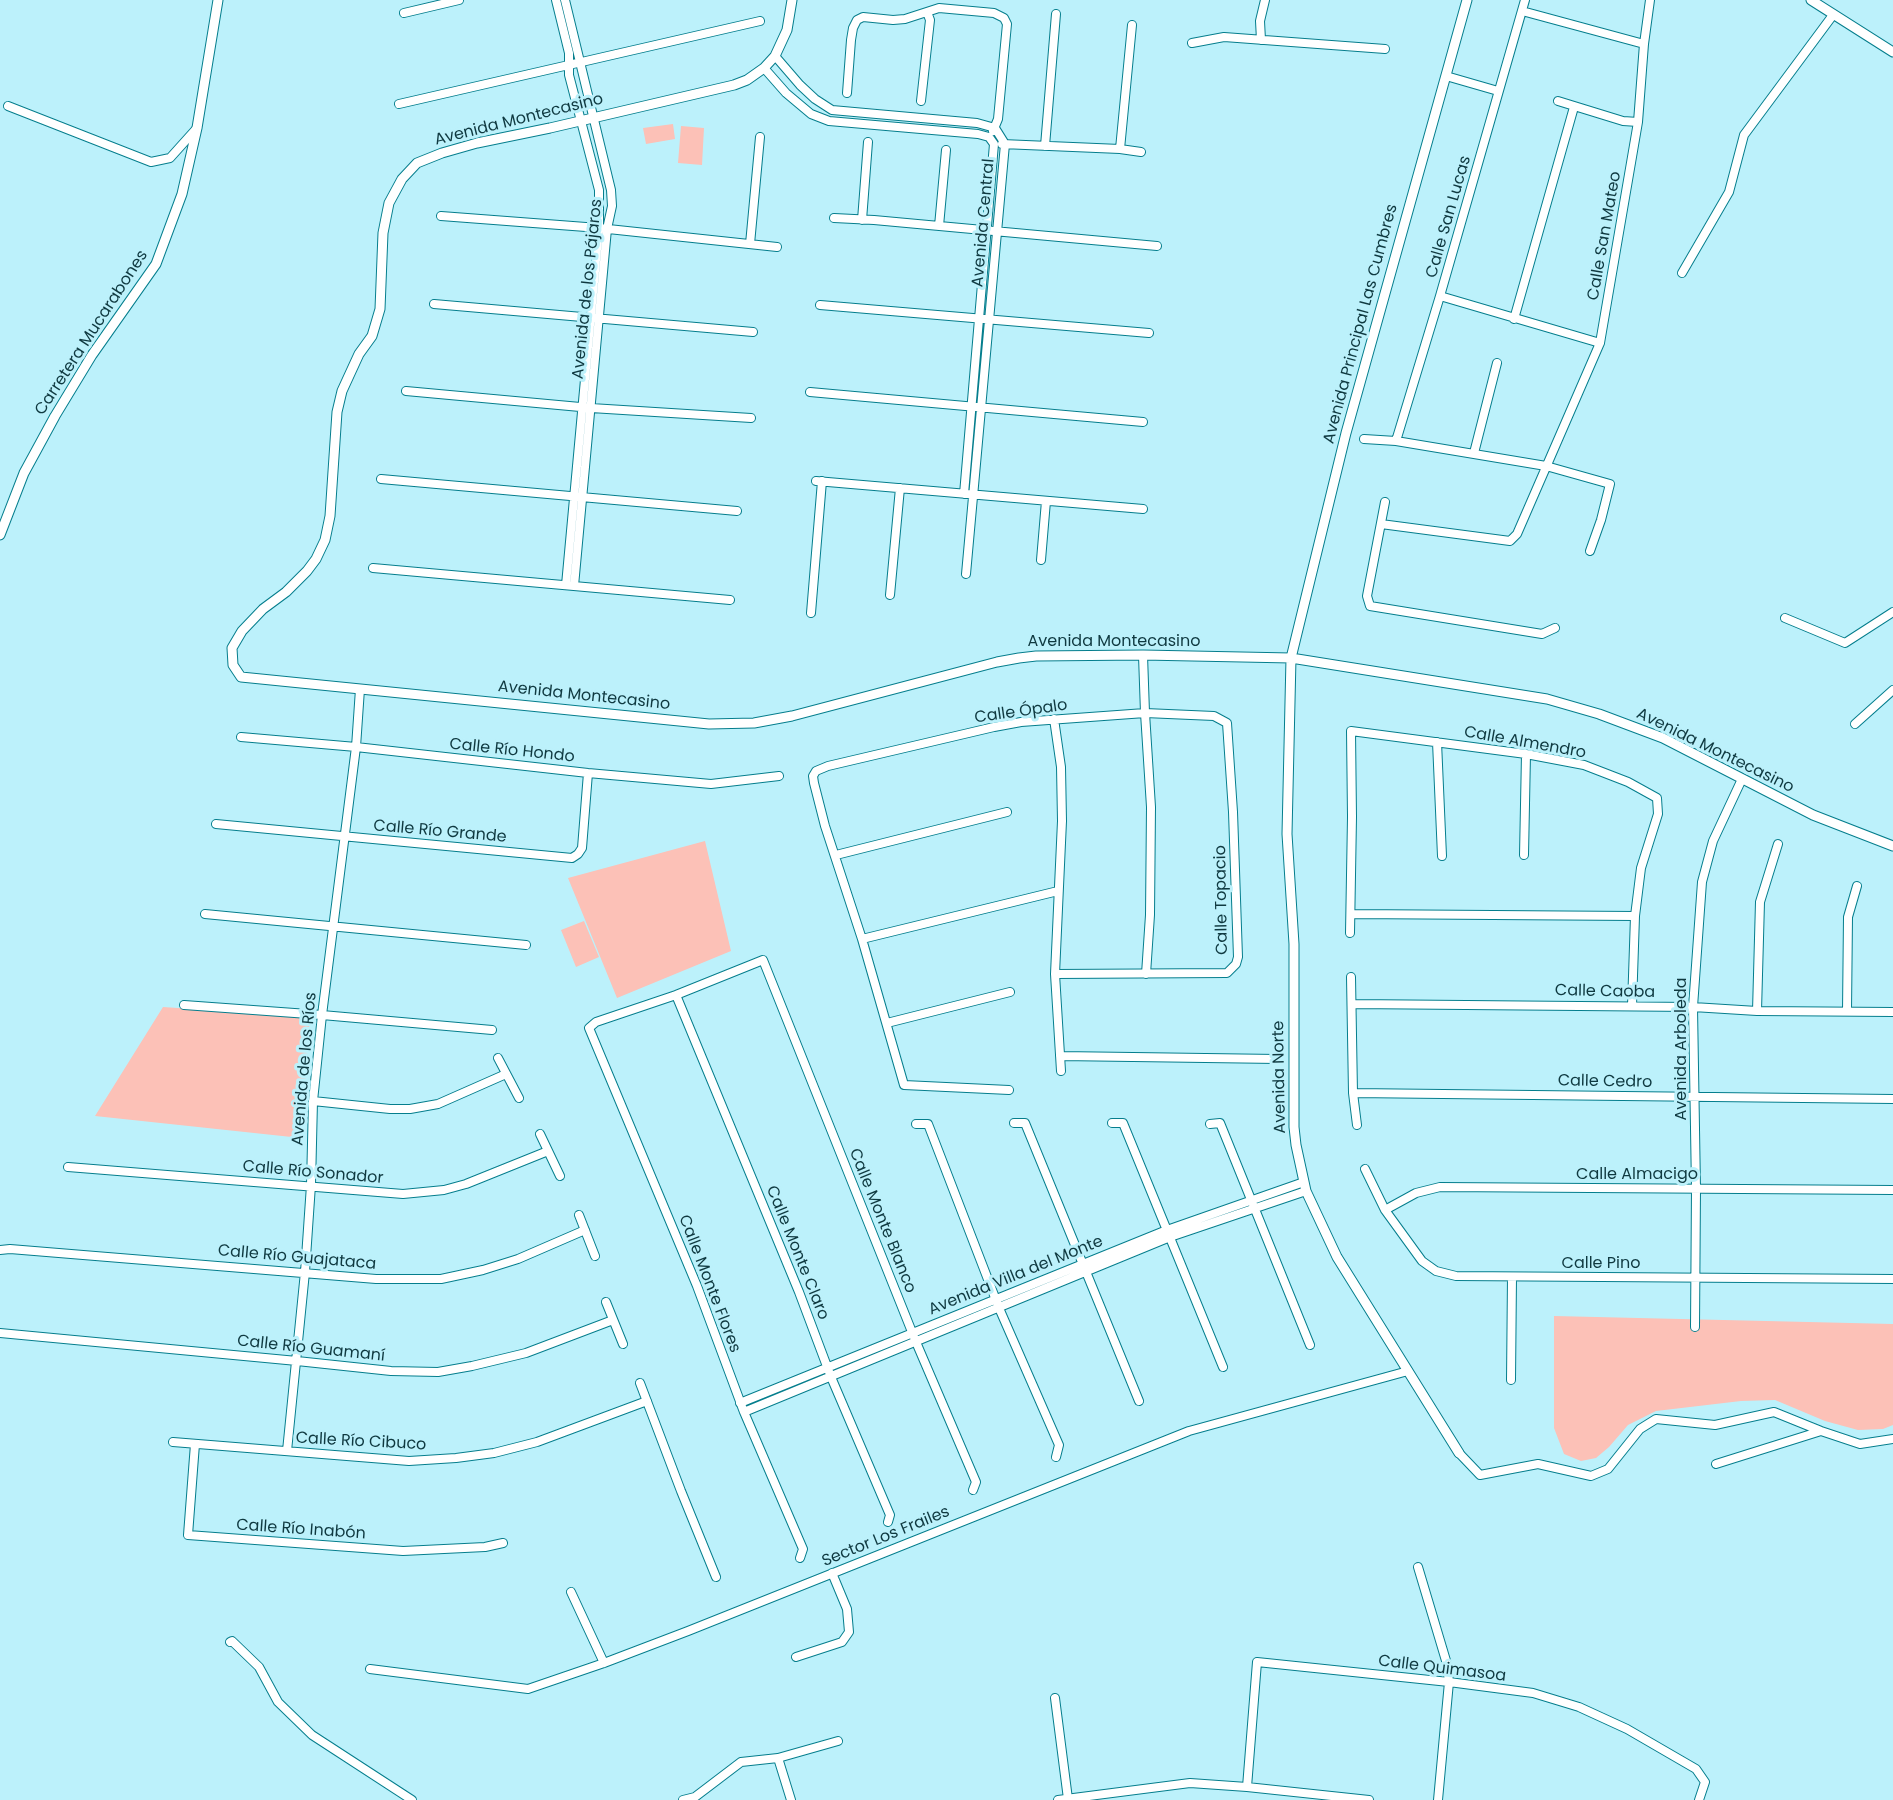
<!DOCTYPE html>
<meta charset="utf-8">
<style>
body{margin:0}
canvas{display:block;background:#bcf1fb}
</style>
<canvas width="1893" height="1800"></canvas>
<script>
const c = document.querySelector('canvas').getContext('2d');
c.lineJoin = 'round';
function fillPath(path, color) { c.fillStyle = color; c.fill(path, 'evenodd'); }
const toPath = rows => new Path2D(rows.map(r => 'M' + r).join(''));
function trace(path, color, width, dash) { c.strokeStyle = color; c.lineWidth = width; c.lineCap = dash ? 'butt' : 'round'; c.setLineDash(dash || []); c.stroke(path); }
function drawText(font, color, halo, rows, align = 'center') {
  c.font = font + ' Poppins,sans-serif'; c.lineWidth = 6; c.setLineDash([]); c.textBaseline = 'middle'; c.strokeStyle = halo; c.fillStyle = color; for (const [text, x, y, turn = 0] of rows) {
    c.save(); c.translate(x, y); c.rotate((+turn || 0) * Math.PI / 180); c.textAlign = isNaN(turn) ? turn : align; if (halo) c.strokeText(text, 0, 0); c.fillText(text, 0, 0); c.restore();
  }
}
const green = toPath([
 [673,124,675,139,646,144,643,128],
 [681,126,704,128,702,165,678,163],
 [705,841,731,951,617,998,568,878],
 [584,921,599,957,576,967,561,930],
 [163,1007,310,1017,301,1138,95,1116],
 [1554,1316,1893,1324,1893,1425,1883,1429,1858,1430,1825,1421,1775,1400,1741,1401,1656,1411,1628,1425,1609,1447,1596,1458,1581,1461,1564,1454,1554,1428]
]);
const minor = toPath([
 [556,0,569,53,569,75,599,190,599,228,566,585],
 [565,0,611,190,612,206,607,229,574,586],
 [1522,11,1644,44],
 [404,13,459,0],
 [1261,40,1260,21,1265,0],
 [1192,43,1224,37,1385,49],
 [775,56,800,85,815,99,832,110,977,123,995,128,1005,144,966,574],
 [764,68,786,93,811,114,829,121,978,134,989,137,994,144,964,494],
 [1446,76,1498,91],
 [847,93,851,40,853,28,857,20,863,17,893,20,905,19,939,8,994,13,1004,18,1007,24,998,119,993,131],
 [921,101,930,20,927,12],
 [1558,101,1623,121,1638,122],
 [399,104,760,21],
 [8,106,151,162,170,158,197,128],
 [1002,144,1120,149,1141,152],
 [1045,146,1056,14],
 [1120,149,1132,25],
 [441,216,599,228,777,247],
 [834,218,874,220,1157,246],
 [862,220,868,142],
 [939,226,946,150],
 [750,244,760,137],
 [1682,273,1729,192,1744,135,1833,15],
 [1440,296,1600,343],
 [434,304,753,332],
 [820,305,1149,333],
 [1514,319,1574,107],
 [406,391,591,408,751,418],
 [810,392,1143,422],
 [1364,439,1396,441,1546,466,1610,484,1601,520,1590,551],
 [1396,441,1440,296,1525,0],
 [1474,453,1497,363],
 [381,479,737,511],
 [816,481,1143,509],
 [1385,502,1367,596,1370,606,1542,634,1555,628],
 [1381,524,1510,541,1517,534,1600,343,1638,122,1644,44,1650,0],
 [1041,560,1046,501],
 [373,568,730,600],
 [890,595,900,488],
 [811,613,822,481],
 [1785,618,1845,643,1893,612],
 [1143,655,1145,713,1151,807,1150,915,1146,974],
 [1054,719,1061,767,1062,821,1055,974,1061,1071],
 [1855,724,1893,690],
 [241,737,356,747,588,773,711,784,779,776],
 [1437,742,1442,856],
 [216,824,572,858,578,854,582,848,588,773],
 [836,855,1007,812],
 [1524,855,1526,754],
 [205,914,526,945],
 [1351,914,1635,916],
 [1350,933,1352,817,1351,731,1526,754,1584,765,1628,782,1657,798,1658,814,1641,868,1635,916,1632,1006],
 [862,939,1058,891],
 [1351,977,1353,1093,1357,1125],
 [676,995,799,1292,831,1377,890,1515,888,1522],
 [1352,1004,1693,1007,1757,1011,1893,1012],
 [184,1005,322,1015,492,1030],
 [1757,1011,1760,902,1778,844],
 [1847,1011,1848,917,1857,886],
 [887,1023,1010,992],
 [1060,1056,1278,1059],
 [498,1058,519,1098],
 [1009,1090,904,1085,862,939,825,826,814,783,813,776,816,771,828,766,994,727,1021,722,1145,713,1214,716,1227,723,1233,812,1238,957,1236,964,1227,973,1055,974],
 [1353,1093,1893,1099],
 [313,1101,390,1109,410,1109,438,1104,506,1074],
 [1014,1123,1025,1123,1139,1401],
 [1112,1123,1123,1123,1223,1367],
 [916,1124,928,1124,999,1308,1059,1445,1056,1457],
 [1210,1124,1220,1123,1310,1345],
 [540,1134,560,1176],
 [68,1167,403,1194,444,1190,466,1184,548,1151],
 [1365,1169,1385,1210,1422,1261,1436,1271,1456,1276,1893,1279],
 [1385,1210,1416,1193,1440,1187,1893,1190],
 [579,1215,595,1256],
 [0,1250,10,1249,376,1279,441,1279,483,1270,518,1259,585,1230],
 [606,1302,623,1344],
 [1695,1327,1696,1189,1693,1007,1702,882,1713,841,1742,779],
 [0,1333,297,1361,391,1371,438,1372,472,1366,526,1353,613,1320],
 [1511,1380,1512,1277],
 [640,1383,681,1491,716,1577],
 [740,1403,1167,1230,1304,1182],
 [744,1412,1170,1237,1306,1191],
 [173,1442,409,1461,456,1458,494,1453,537,1442,647,1401],
 [195,1444,188,1535,403,1551,485,1547,503,1543],
 [287,1451,305,1272,311,1185,313,1101,322,1015,356,747,360,689],
 [1459,1453,1480,1475,1538,1464,1591,1476,1608,1469,1640,1429,1656,1419,1715,1425,1774,1412,1821,1431,1860,1444,1893,1439],
 [1716,1464,1821,1431],
 [800,1558,803,1549,744,1412,697,1286,589,1028,596,1022,676,995,763,960,916,1342,976,1482,973,1490],
 [1418,1567,1447,1664,1449,1682,1438,1800],
 [571,1592,604,1663],
 [230,1642,232,1641,259,1667,278,1702,312,1735,412,1800],
 [796,1657,842,1642,849,1632,847,1609,832,1573],
 [370,1669,528,1689,604,1663,688,1631,1189,1431,1408,1371],
 [1055,1698,1068,1799],
 [778,1758,791,1800],
 [1247,1787,1257,1662,1449,1682,1533,1693,1579,1707,1627,1729,1696,1769,1705,1782,1699,1800],
 [683,1800,695,1797,741,1762,778,1758,838,1741],
 [1058,1800,1190,1783,1247,1787,1369,1800]
]);
const tertiary = toPath([
 [792,0,787,30,775,56,764,68,747,80,734,85,550,128,477,143,442,153,417,163,402,179,389,203,383,233,380,309,372,336,359,354,342,391,337,412,330,516,325,540,316,559,307,571,286,592,263,609,242,631,232,648,233,665,241,677,709,724,754,723,792,716,997,662,1019,658,1036,656,1143,655,1291,658,1547,699,1599,714,1663,738,1813,815,1893,846],
 [1811,0,1893,52],
 [0,535,24,473,55,416,92,355,156,264,182,194,197,128,218,0],
 [1459,1453,1337,1257,1306,1191,1296,1145,1294,1127,1294,944,1287,834,1291,658,1346,433,1467,0]
]);
const streetNames = [
 ["Avenida Montecasino",519,120,-14],
 ["Calle San Lucas",1449,217,-74],
 ["Avenida Central",984,223,-85],
 ["Calle San Mateo",1605,236,-80],
 ["Avenida de los Pájaros",588,289,-84],
 ["Avenida Principal Las Cumbres",1361,324,-75],
 ["Carretera Mucarabones",92,333,-57],
 ["Avenida Montecasino",1114,642],
 ["Avenida Montecasino",584,696,6],
 ["Calle Ópalo",1021,712,-8],
 ["Calle Almendro",1525,743,10],
 ["Calle Río Hondo",512,751,6],
 ["Avenida Montecasino",1715,751,26],
 ["Calle Río Grande",440,832,5],
 ["Calle Topacio",1222,900,-91],
 ["Calle Caoba",1605,992,1],
 ["Avenida Arboleda",1682,1049,-90],
 ["Avenida de los Ríos",305,1069,-85],
 ["Avenida Norte",1280,1077,-91],
 ["Calle Cedro",1605,1082,1],
 ["Calle Río Sonador",313,1173,5],
 ["Calle Almacigo",1637,1175],
 ["Calle Monte Blanco",882,1221,68],
 ["Calle Monte Claro",797,1253,68],
 ["Calle Río Guajataca",297,1258,5],
 ["Calle Pino",1601,1264],
 ["Avenida Villa del Monte",1016,1276,-22],
 ["Calle Monte Flores",709,1284,69],
 ["Calle Río Guamaní",311,1349,6],
 ["Calle Río Cibuco",361,1442,3],
 ["Calle Río Inabón",301,1530,4],
 ["Sector Los Frailes",886,1537,-22],
 ["Calle Quimasoa",1442,1669,7]
];
fillPath(green, '#fcc1b7');
trace(minor, '#057e8d', 10);
trace(tertiary, '#057e8d', 11);
trace(minor, '#fff', 8);
trace(tertiary, '#fff', 9);
drawText('16px', '#0f3940', '#bcf1fb', streetNames);
</script>
